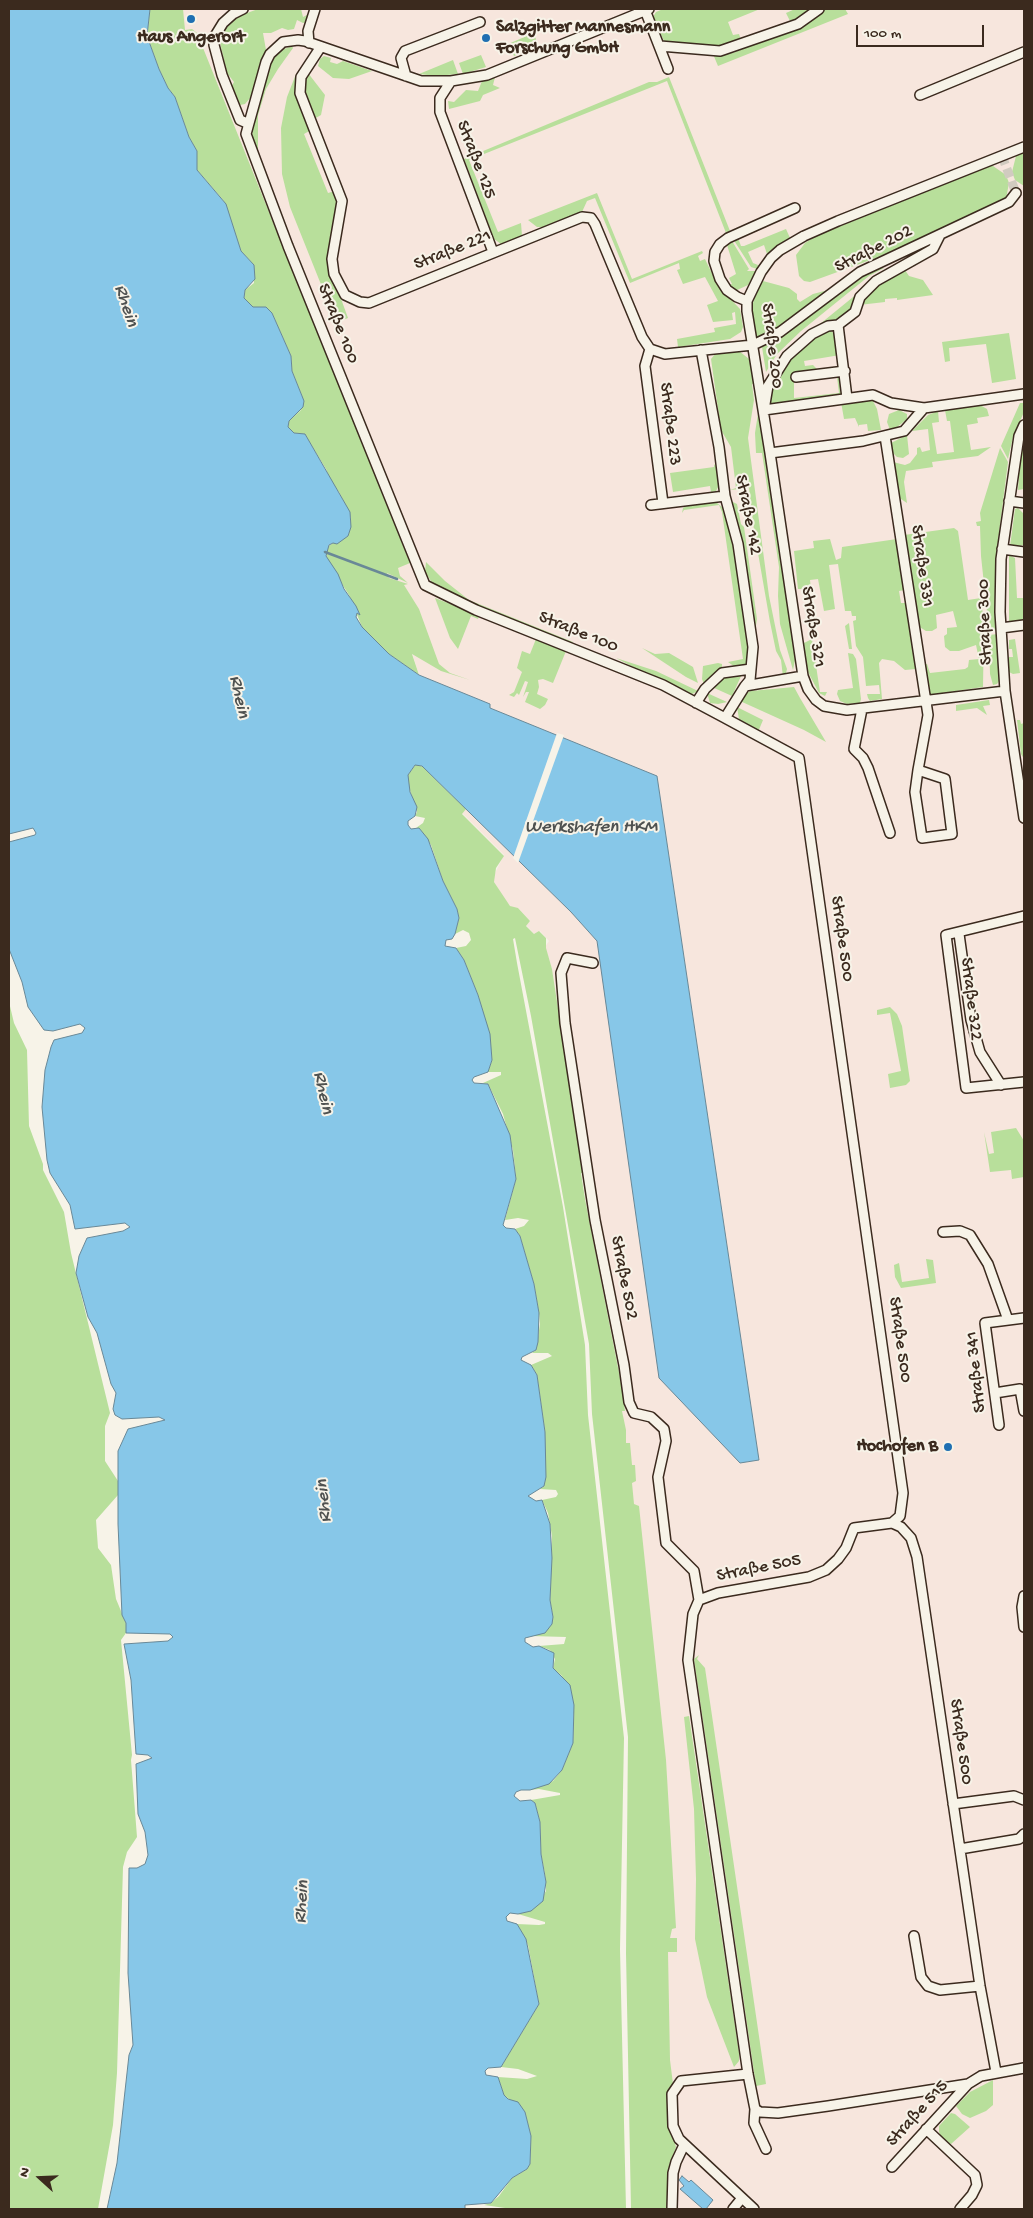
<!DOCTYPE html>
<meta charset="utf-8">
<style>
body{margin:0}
#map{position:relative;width:1033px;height:2218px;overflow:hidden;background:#f7f3e8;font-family:"Gochi Hand",sans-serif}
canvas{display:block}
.frame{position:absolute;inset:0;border:10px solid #3b2a1e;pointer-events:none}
.north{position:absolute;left:15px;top:2153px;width:50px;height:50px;-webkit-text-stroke:4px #f7f3e8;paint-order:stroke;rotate:290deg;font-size:14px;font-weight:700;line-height:20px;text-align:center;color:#3b2a1e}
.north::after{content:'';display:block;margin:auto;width:18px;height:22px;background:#3b2a1e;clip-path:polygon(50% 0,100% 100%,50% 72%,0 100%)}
.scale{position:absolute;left:856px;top:25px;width:128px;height:22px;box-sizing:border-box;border:2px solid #3b2a1e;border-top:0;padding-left:6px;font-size:15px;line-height:18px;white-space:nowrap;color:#3b2a1e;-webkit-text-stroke:4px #f7f3e8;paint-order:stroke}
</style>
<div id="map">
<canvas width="1033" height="2218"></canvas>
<div class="frame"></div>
<div class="north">N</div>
<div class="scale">100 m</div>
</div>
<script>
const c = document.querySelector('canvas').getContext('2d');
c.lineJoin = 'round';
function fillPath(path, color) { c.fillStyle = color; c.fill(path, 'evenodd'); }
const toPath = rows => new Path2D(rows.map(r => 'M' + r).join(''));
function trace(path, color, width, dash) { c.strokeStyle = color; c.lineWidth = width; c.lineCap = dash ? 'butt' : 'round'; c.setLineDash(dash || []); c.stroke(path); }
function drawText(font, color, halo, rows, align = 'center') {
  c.font = font + ' "Gochi Hand",sans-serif'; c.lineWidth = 4; c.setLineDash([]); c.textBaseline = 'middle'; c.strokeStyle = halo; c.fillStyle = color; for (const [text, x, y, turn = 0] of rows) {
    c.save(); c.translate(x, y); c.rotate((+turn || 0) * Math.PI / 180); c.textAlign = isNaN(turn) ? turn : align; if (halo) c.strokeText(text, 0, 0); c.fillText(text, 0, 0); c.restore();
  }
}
const built = toPath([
 [164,9,1024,9,1024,2209,666,2209,622,1411,625,1410,621,1383,585,1199,580,1153,552,969,545,947,549,941,540,931,535,935,526,925,530,921,518,908,512,908,504,899,494,882,494,875,504,855,462,813,466,809,571,912,597,941,740,1463,759,1460,657,776,490,708,489,704,419,675,380,552,178,54]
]);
const green = toPath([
 [150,9,183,9,185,30,192,29,197,33,410,563,398,568,400,576,408,583,387,573,389,578,408,584,404,585,419,609,439,664,450,673,470,680,441,671,412,654,419,675,389,654,362,627,349,595,327,561,326,548,333,543,348,536,351,518,339,492,330,481,326,469,305,435,294,433,288,427,289,421,301,410,302,396,292,371,291,356,272,313,253,307,244,298,245,290,254,283,254,265,241,251,223,200,197,170,197,151,189,137,175,97,168,88,159,69,147,36],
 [258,9,301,9,303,17,307,15,308,18,307,22,303,23,297,20,294,29,288,30,282,28,271,33,263,33,266,50,251,97,245,104,240,105,230,89,234,82,227,73,219,38,224,30,239,16],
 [663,9,760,9,728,22,733,35,739,34,741,40,722,47,664,41,653,17,656,12],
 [795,9,816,9,804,17,791,23,786,13],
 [823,9,845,9,848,14,718,66,713,54,733,53,798,26],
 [534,33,538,46,514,56,508,44],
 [292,46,293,48,278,69,266,89,258,115,258,150,255,151,252,136,254,120,271,60,279,51],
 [481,55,486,67,463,74,459,63],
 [324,56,331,58,330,62,337,64,343,61,372,71,349,79,333,78,318,66,320,59],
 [453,60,458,74,436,76,419,74],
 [308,73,325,95,321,115,314,119,303,92,303,81],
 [296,74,297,94,311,130,304,134,328,193,335,191,339,204,328,263,348,318,343,320,332,307,320,282,290,207,282,174,281,128,287,97],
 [495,77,493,85,500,88,483,95,480,101,449,109,448,101,454,102,466,90,478,91,482,81],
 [669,77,730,231,726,233,667,81,469,160,498,232,521,223,522,236,501,244,494,239,464,159,649,82,657,82],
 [1024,151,1024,186,1015,180,1012,172,1016,156],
 [989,166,993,166,1006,175,1009,183,1006,199,961,221,876,258,810,282,804,281,799,276,796,255,805,243,816,236],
 [597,193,632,279,702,251,703,253,698,256,700,261,705,259,718,286,740,309,743,327,741,332,730,339,678,347,677,339,715,332,714,328,736,324,735,312,732,313,733,320,713,322,707,305,718,301,705,277,683,284,677,270,680,269,679,263,630,283,595,198,587,201,582,212,543,227,537,227,528,220],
 [786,229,790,238,767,254,764,245,748,252,753,263,758,265,757,269,751,267,735,242,735,239,738,238,741,246,744,246],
 [732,241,749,269,747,271,756,271,748,285,735,291,729,285,732,284,729,278,736,274,727,245],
 [903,267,909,276,923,280,933,295,897,300,897,298,885,299,885,302,859,305,877,283],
 [877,268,884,268,869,276,801,331,777,354,766,372,762,347,781,336,828,299],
 [874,280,856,299,852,310,841,319,804,337],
 [763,281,789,288,797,294,797,299,800,302,813,294,828,290,828,291,792,321,759,338,755,335,751,309,758,288],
 [828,329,836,335,840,355,804,361,805,366,813,365,818,370,794,372,794,398,839,393,837,377,833,375,837,375,839,379,841,394,771,404,768,389,772,382,801,345],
 [1009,333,1016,379,992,383,986,344,949,348,950,361,945,362,942,342],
 [735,351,739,351,749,359,755,384,752,384,754,400,748,438,769,596,780,650,787,669,785,677,783,677,781,660,776,651,770,622,754,530,749,488,730,490,736,488,731,447,721,430,711,359,716,353],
 [867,399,873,401,877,409,881,430,868,431,867,424,859,425,859,427,855,418,844,419,841,402],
 [1020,403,1024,403,1024,412,1013,437,1008,459,1001,446],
 [980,405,987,409,989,416,977,418,978,423,967,425,971,450,991,447,978,456,932,462,933,467,906,471,904,482,907,503,898,497,893,462,905,465,910,463,917,454,917,448,920,447,922,452,930,450,928,429,912,431,928,415,938,411,939,422,932,423,937,454,954,452,950,421,947,421,945,410],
 [759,407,795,660,793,670,780,624,778,596,779,567,762,453,756,453,755,433],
 [899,410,907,414,907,419,896,428,890,430,887,422,889,414],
 [907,435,909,454,903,458,897,457,892,452,891,443],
 [1024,442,1024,489,1018,490,1020,459],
 [1000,448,1008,462,996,557,997,630,989,631,981,556,980,526,977,526,976,522,981,521,980,513],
 [714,464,717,468,719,485,716,491,711,492,710,486,673,492,670,473,714,467],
 [731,501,737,504,741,524,744,527,757,619,755,632,757,647,757,666,757,647],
 [716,502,724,509,733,541,749,654,749,662,745,666,735,667,728,662,743,659,722,512,719,505,684,510,682,513,683,508,686,506],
 [1018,508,1024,514,1023,545,1016,547,1010,546,1015,509],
 [954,528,958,531,968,600,981,598,984,625,983,687,929,695,924,664,927,664,930,673,965,669,968,667,969,660,979,659,976,645,959,651,950,651,945,647,944,636,947,634,947,628,957,627,953,611,936,615,937,628,932,631,926,631,918,626,904,535],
 [830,539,836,560,841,558,842,547,897,539,905,590,899,591,901,603,906,603,916,669,905,670,894,661,882,659,879,663,882,699,870,701,868,698,867,694,880,694,879,685,866,686,863,657,856,646,853,621,856,620,856,616,852,616,851,611,845,611,838,564,829,565,835,609,824,611,818,579,810,580,811,589,798,589,794,551,814,548,813,541],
 [1009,555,1015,558,1017,598,1024,598,1024,621,1009,623],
 [426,562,445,581,469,600,573,642,572,644,446,594,433,584,425,572],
 [435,598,479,615,478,619,471,616,458,649,450,638],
 [849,623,852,649,849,649,845,626],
 [998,634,999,681,997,684,993,685,990,674,989,635],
 [536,639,566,651,553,683,543,679,538,680,539,687,537,694,548,699,545,705,540,709,525,702,529,692,526,692,523,697,528,682,525,681,519,695,517,693,514,697,509,695,514,692,522,672,517,668,522,651,530,654],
 [812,639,820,692,827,692,825,696,819,693,807,670,804,643],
 [1015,639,1020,673,1013,674,1009,672,1009,657,1013,657,1012,649,1009,649,1009,640],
 [642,648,655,654,669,653,693,667,698,683,686,677],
 [848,653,853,654,856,659,861,699,860,703,847,704,840,701,837,694,838,690,853,688],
 [616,658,656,671,698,691,688,696],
 [718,663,722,664,722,667,704,684,702,679,703,666],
 [742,674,732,696,712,687,723,677],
 [794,687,800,698,826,742,804,730,740,701,744,694,751,691],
 [707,693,727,702,718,704,710,703],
 [989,700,990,705,983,706,987,715,977,708,956,711,956,705],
 [737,707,763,720,758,732,739,719],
 [1017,720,1020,720,1021,724,1024,723,1024,759,1021,754],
 [416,764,423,767,466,809,462,814,504,856,496,868,494,882,510,906,518,908,530,921,526,926,534,934,539,931,546,938,546,948,552,969,583,1173,581,1173,585,1199,621,1383,625,1411,622,1411,626,1430,626,1443,630,1443,632,1465,635,1465,636,1481,632,1483,634,1504,639,1506,666,1760,676,1928,672,1929,670,1938,677,1938,677,1952,668,1952,670,2060,673,2084,669,2092,669,2124,676,2147,669,2166,668,2209,631,2209,626,1953,628,1737,592,1414,589,1344,531,1016,515,938,513,939,517,963,563,1207,585,1345,588,1415,624,1738,620,1949,626,2209,512,2209,484,2205,491,2203,499,2196,512,2178,527,2169,530,2164,531,2136,525,2112,504,2095,498,2077,527,2079,537,2076,518,2069,501,2067,539,2004,528,1945,517,1924,539,1925,545,1924,545,1922,518,1914,537,1906,546,1891,545,1874,541,1854,540,1822,535,1803,531,1800,560,1795,560,1793,539,1789,530,1790,553,1781,562,1770,573,1743,574,1716,562,1676,553,1668,555,1659,550,1650,539,1646,564,1644,566,1637,531,1636,540,1634,553,1617,550,1600,552,1536,548,1513,542,1500,556,1497,558,1494,556,1490,540,1489,544,1486,545,1432,537,1375,531,1365,552,1356,548,1353,532,1353,536,1350,540,1324,539,1313,534,1284,520,1236,515,1229,524,1226,529,1220,518,1218,505,1220,516,1179,513,1150,503,1114,488,1084,483,1083,501,1075,501,1072,488,1072,492,1060,486,1025,478,995,464,960,456,948,466,946,471,940,469,933,463,930,455,934,459,918,457,909,443,881,431,845,419,828,416,828,423,823,425,818,415,816,417,812,408,784,408,775],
 [9,1002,14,1023,27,1050,29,1126,43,1164,43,1170,64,1212,71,1253,110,1413,105,1426,105,1461,118,1481,118,1495,96,1520,98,1548,111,1565,116,1599,126,1623,126,1633,121,1640,132,1755,131,1760,137,1837,127,1852,123,1867,117,2073,113,2125,98,2209,9,2209],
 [890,1007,897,1014,902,1026,910,1081,906,1085,890,1088,888,1074,901,1071,890,1013,877,1015,877,1010],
 [1016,1128,1024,1141,1024,1177,1012,1179,1011,1170,990,1172,984,1132,989,1154,994,1153,991,1132],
 [926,1259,933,1260,936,1283,901,1288,895,1277,894,1265,899,1263,902,1282,929,1278],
 [699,1655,697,1659,705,1668,766,2084,756,2086,694,1659],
 [689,1716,739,2053,739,2061,734,2067,707,1997,695,1939,696,1879,694,1809,684,1717],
 [993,2080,993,2105,986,2111,970,2118,962,2114,956,2106,970,2092],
 [951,2113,955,2114,970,2127,951,2144,941,2137,939,2132,939,2126]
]);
const water = toPath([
 [9,9,150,9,147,36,159,69,168,88,175,97,189,137,197,151,197,170,226,204,241,251,254,265,255,279,245,290,244,298,253,307,266,307,272,313,291,356,292,371,304,401,303,407,289,421,288,427,294,433,305,434,350,512,351,527,348,536,337,544,333,543,329,545,326,556,338,574,344,589,356,606,360,615,357,613,356,617,362,627,389,654,419,675,490,704,490,708,657,776,759,1460,740,1463,659,1378,597,941,571,912,422,766,415,765,408,775,410,792,417,807,415,816,408,821,408,825,411,829,419,828,428,839,443,881,457,909,459,918,455,934,452,939,446,940,445,946,456,948,464,960,478,995,490,1034,492,1060,488,1072,474,1077,472,1080,474,1083,488,1084,510,1135,516,1179,503,1225,506,1228,515,1229,520,1236,534,1284,539,1313,538,1342,536,1350,522,1357,521,1360,531,1365,537,1375,545,1432,546,1477,544,1486,528,1496,536,1501,542,1500,550,1524,552,1558,550,1600,553,1617,552,1624,545,1633,525,1638,525,1642,533,1647,539,1646,554,1653,553,1668,570,1685,574,1705,573,1743,562,1770,549,1784,530,1790,521,1790,516,1792,514,1796,520,1801,531,1800,535,1803,540,1822,541,1854,546,1882,543,1901,531,1911,518,1914,510,1913,506,1917,507,1921,517,1924,526,1939,539,2004,501,2067,488,2068,485,2071,486,2075,498,2077,504,2095,508,2099,518,2102,525,2112,531,2136,530,2164,527,2169,512,2178,491,2203,465,2205,465,2209,107,2209,117,2163,129,2055,133,2045,128,1973,129,1868,137,1868,145,1864,148,1855,145,1832,138,1814,136,1764,152,1758,148,1755,136,1754,131,1680,124,1644,168,1641,173,1637,170,1634,126,1633,126,1623,122,1615,118,1524,118,1451,128,1429,165,1420,159,1417,122,1419,115,1415,113,1409,116,1393,111,1384,97,1333,88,1317,76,1273,79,1256,87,1238,123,1231,130,1227,125,1223,75,1229,70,1205,50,1173,47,1160,42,1107,45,1070,51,1047,54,1040,82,1033,85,1028,80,1024,53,1031,44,1030,28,1007,22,982,9,949,9,842,35,835,36,833,33,828,9,834,9,9],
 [682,2176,689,2182,691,2180,713,2200,706,2209,703,2209,680,2189,684,2186,679,2180,682,2176]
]);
const pier = toPath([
 [557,733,564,735,518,863,513,858]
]);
const stream = toPath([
 [325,552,397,579]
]);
const streetTunnel = toPath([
 [1002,156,1016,193]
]);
const street = toPath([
 [243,9,233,14,223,23,215,36,214,45,222,75,240,120,247,123],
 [649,9,487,75,451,81,421,81,305,41,298,40,283,42,270,54,266,62,246,134,288,246,425,585,476,610,663,685,725,718,745,686,803,676],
 [645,10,668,69],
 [309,43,308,31,315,9],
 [660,46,720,51,798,24,819,9],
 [320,48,301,77,300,93,342,201,332,259,334,274,345,295,360,302,369,303,582,217,591,218,595,224,642,337,650,349,665,354,753,345,780,332,860,272,1009,202,1016,193],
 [406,76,401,58,405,51,480,22],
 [451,81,440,98,440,112,493,252],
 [920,95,1024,52],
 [1024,147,838,221,804,236,780,250,771,258,761,272,747,301,747,311,770,453,863,441,904,431,924,408,1024,394],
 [747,301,737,297,727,290,720,279,714,261,715,252,720,244,728,238,795,208],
 [838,325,855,312,860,297,876,281,933,249,940,235],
 [650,349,645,366,663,503],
 [701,350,719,447,725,496,738,544,753,647,750,680,745,686],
 [796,377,845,371],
 [847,398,838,325,828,326,812,334,787,356,768,386,764,410,873,395,891,403,924,408],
 [1024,425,1019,436,1001,559,1000,612,1005,691,1024,818],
 [885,436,928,715,918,770,915,792,922,838,952,834,945,779,918,770],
 [770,453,803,676,808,689,816,700,824,706,847,710,1005,691],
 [1009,501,1024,503],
 [651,505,725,496],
 [1002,549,1024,552],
 [1001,628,1024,625],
 [696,703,705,689,722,673,751,669],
 [862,709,854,749,863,758,868,768,890,833],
 [725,718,799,758,903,1493,900,1516,892,1523],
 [1024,916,946,935,966,1088,1024,1082],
 [959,934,971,1020,980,1052,1001,1085],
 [593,963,567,958,561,973,565,1023,595,1220,624,1365,629,1402,634,1413,651,1417,664,1429,666,1441,658,1477,666,1543,694,1571,699,1600],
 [943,1232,960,1231,970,1235,988,1264,1008,1320],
 [995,1393,1020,1389,1024,1411],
 [999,1425,985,1323,1024,1318],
 [892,1523,901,1527,911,1538,917,1557,980,1986,996,2072],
 [1024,1596,1022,1607,1024,1627],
 [699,1600,693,1614,688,1660,748,2074,755,2109,760,2112,778,2113,828,2106,968,2084,981,2076,1024,2068],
 [699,1600,718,1593,809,1577,826,1570,838,1559,846,1548,854,1528,892,1523],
 [953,1804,1014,1796,1024,1800],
 [960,1849,1019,1839,1024,1834],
 [914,1936,921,1977,928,1986,940,1990,980,1986],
 [748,2074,681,2081,672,2094,673,2126,679,2139,754,2209],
 [755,2109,754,2123,766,2149],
 [926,2129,975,2175,977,2185,972,2195,960,2209],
 [892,2167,968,2084],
 [672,2209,673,2173,676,2162,684,2145],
 [733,2209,742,2198]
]);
const markers = [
 [191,19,5,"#1f6fb2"],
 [486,38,5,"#1f6fb2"],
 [948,1447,5,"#1f6fb2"]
];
const poiNames = [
 ["Salzgitter Mannesmann",496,28],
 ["Forschung GmbH",496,49],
 ["Haus Angerort",191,38,"center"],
 ["Hochofen B",938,1447,"right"]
];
const streetNames = [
 ["Straße 125",475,160,69],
 ["Straße 202",874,250,-27],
 ["Straße 221",453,251,-22],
 ["Straße 100",337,324,68],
 ["Straße 200",771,346,83],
 ["Straße 223",669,424,83],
 ["Straße 142",747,515,79],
 ["Straße 331",921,566,82],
 ["Straße 300",986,622,-92],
 ["Straße 321",812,627,81],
 ["Straße 100",578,633,22],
 ["Straße 500",841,939,82],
 ["Straße 322",970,999,83],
 ["Straße 502",623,1278,79],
 ["Straße 500",899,1340,82],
 ["Straße 341",977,1372,-96],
 ["Straße 505",759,1569,-11],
 ["Straße 500",960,1742,82],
 ["Straße 515",918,2114,-48]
];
const waterNames = [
 ["Rhein",125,306,72],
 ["Rhein",238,697,78],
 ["Werkshafen HKM",591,828],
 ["Rhein",322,1093,78],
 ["Rhein",325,1501,-95],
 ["Rhein",303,1902,-86]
];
fillPath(built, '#f7e6dd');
fillPath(green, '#b8df9b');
fillPath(water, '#87c7e8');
trace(water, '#698897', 1);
fillPath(pier, '#f7f3e8');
trace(stream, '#698897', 2.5);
trace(streetTunnel, '#d1cbc0', 9, [9, 4.5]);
trace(street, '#3b2a1e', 12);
trace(street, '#f7f3e8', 9);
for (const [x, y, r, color] of markers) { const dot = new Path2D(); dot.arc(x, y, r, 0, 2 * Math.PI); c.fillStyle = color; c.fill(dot); trace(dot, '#f7f3e8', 2); }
drawText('bold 18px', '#3b2a1e', '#f7f3e8', poiNames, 'left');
drawText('18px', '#3b2a1e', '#f7f3e8', streetNames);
drawText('italic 19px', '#4e5150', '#f7f3e8', waterNames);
</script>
